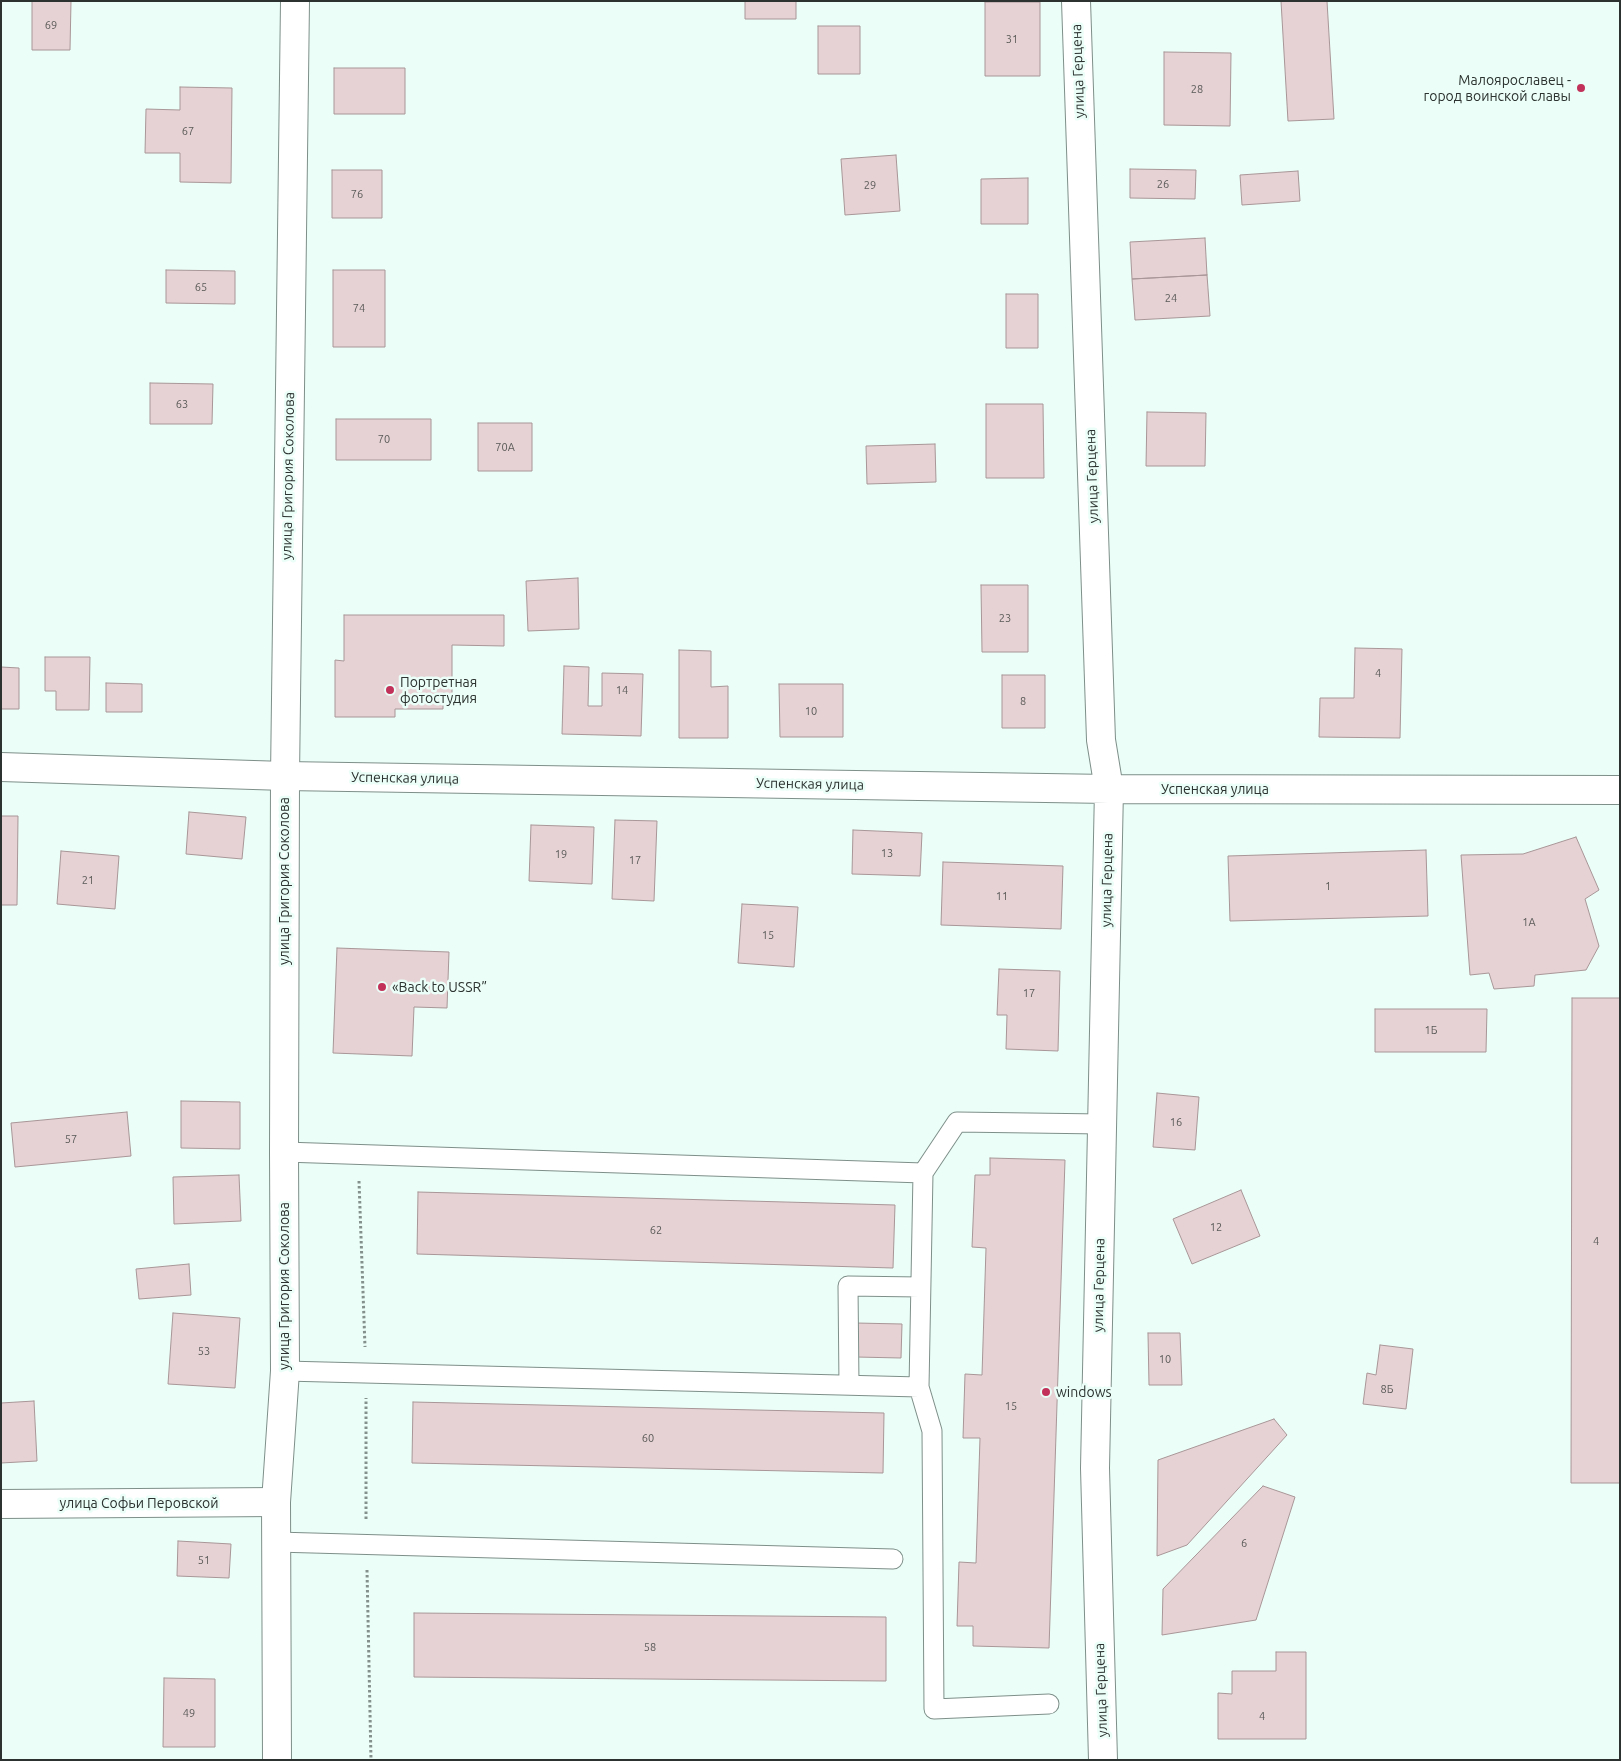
<!DOCTYPE html>
<meta charset="utf-8">
<style>
body{margin:0}
#map{position:relative;width:1621px;height:1761px;overflow:hidden;background:#ebfef7;font-family:Ubuntu,sans-serif}
canvas{display:block}
.frame{position:absolute;inset:0;border:2px solid #2b322f;pointer-events:none}
</style>
<div id="map">
<canvas width="1621" height="1761"></canvas>
<div class="frame"></div>
</div>
<script>
const c = document.querySelector('canvas').getContext('2d');
c.lineJoin = 'round';
function fillPath(path, color) { c.fillStyle = color; c.fill(path, 'evenodd'); }
const toPath = rows => new Path2D(rows.map(r => 'M' + r).join(''));
function trace(path, color, width, dash) { c.strokeStyle = color; c.lineWidth = width; c.lineCap = dash ? 'butt' : 'round'; c.setLineDash(dash || []); c.stroke(path); }
function drawText(font, color, halo, rows, align = 'center') {
  c.font = font + ' Ubuntu,sans-serif'; c.lineWidth = 5; c.setLineDash([]); c.textBaseline = 'middle'; c.strokeStyle = halo; c.fillStyle = color; for (const [text, x, y, turn = 0] of rows) {
    c.save(); c.translate(x, y); c.rotate((+turn || 0) * Math.PI / 180); c.textAlign = isNaN(turn) ? turn : align; if (halo) c.strokeText(text, 0, 0); c.fillText(text, 0, 0); c.restore();
  }
}
const building = toPath([
 [32,1,71,1,70,50,32,50,32,1],
 [745,1,796,1,796,19,745,19,745,1],
 [1281,1,1327,1,1334,119,1288,121,1281,1],
 [985,2,1040,2,1040,76,985,76,985,2],
 [818,26,860,26,860,74,818,74,818,26],
 [1164,52,1231,53,1230,126,1164,125,1164,52],
 [334,68,405,68,405,114,334,114,334,68],
 [180,87,232,88,231,183,180,182,180,153,145,153,146,109,180,110,180,87],
 [896,155,900,211,845,215,841,159,896,155],
 [1130,169,1196,170,1195,199,1130,198,1130,169],
 [332,170,382,170,382,218,332,218,332,170],
 [1298,171,1300,201,1242,205,1240,175,1298,171],
 [1028,178,1028,224,981,224,981,179,1028,178],
 [1205,238,1207,275,1132,279,1130,242,1205,238],
 [166,270,235,271,235,304,166,303,166,270],
 [333,270,385,270,385,347,333,347,333,270],
 [1207,275,1210,316,1135,320,1132,279,1207,275],
 [1006,294,1038,294,1038,348,1006,348,1006,294],
 [150,383,213,384,212,424,150,424,150,383],
 [986,404,1043,404,1044,478,986,478,986,404],
 [1147,412,1206,413,1205,466,1146,466,1147,412],
 [336,419,431,419,431,460,336,460,336,419],
 [478,423,532,423,532,471,478,471,478,423],
 [935,444,936,482,867,484,866,446,935,444],
 [578,578,579,629,528,631,526,581,578,578],
 [981,585,1028,585,1028,652,982,652,981,585],
 [344,615,504,615,504,646,452,645,452,694,443,693,443,709,395,709,395,717,335,717,335,660,344,661,344,615],
 [1355,648,1402,649,1400,738,1319,737,1320,698,1354,698,1355,648],
 [679,650,711,651,711,687,728,686,728,738,679,738,679,650],
 [45,657,90,657,89,710,56,710,56,691,45,691,45,657],
 [564,666,589,667,588,706,602,706,602,673,643,674,641,736,562,734,564,666],
 [1,667,19,668,19,709,1,709,1,667],
 [1002,675,1045,675,1045,728,1002,728,1002,675],
 [106,683,142,684,142,712,106,712,106,683],
 [779,684,843,684,843,737,780,737,779,684],
 [189,812,246,817,242,859,186,854,189,812],
 [1,816,18,816,17,905,1,905,1,816],
 [615,820,657,821,654,901,612,899,615,820],
 [531,825,594,827,592,884,529,881,531,825],
 [853,830,922,833,920,876,852,874,853,830],
 [1576,837,1599,890,1585,899,1599,946,1586,970,1535,975,1534,986,1494,989,1489,973,1470,975,1461,855,1523,854,1576,837],
 [1426,850,1428,916,1230,921,1228,856,1426,850],
 [61,851,119,856,115,909,57,904,61,851],
 [943,862,1063,866,1061,929,941,925,943,862],
 [742,904,798,907,794,967,738,963,742,904],
 [337,948,449,952,447,1008,414,1007,412,1056,333,1053,337,948],
 [999,969,1060,971,1058,1051,1006,1049,1007,1015,997,1015,999,969],
 [1572,998,1620,998,1620,1483,1571,1483,1572,998],
 [1375,1009,1487,1009,1486,1052,1375,1052,1375,1009],
 [1157,1093,1199,1097,1195,1150,1153,1147,1157,1093],
 [181,1101,240,1102,240,1149,181,1148,181,1101],
 [127,1112,131,1156,15,1167,11,1123,127,1112],
 [990,1158,1065,1160,1049,1648,973,1646,973,1626,957,1626,959,1562,976,1563,980,1438,963,1438,965,1374,982,1375,986,1248,972,1247,975,1175,990,1175,990,1158],
 [239,1175,241,1221,174,1224,173,1177,239,1175],
 [1241,1190,1260,1236,1192,1264,1173,1219,1241,1190],
 [418,1192,895,1205,893,1268,417,1254,418,1192],
 [189,1264,191,1295,139,1299,136,1269,189,1264],
 [173,1313,240,1318,235,1388,168,1384,173,1313],
 [856,1323,902,1324,901,1358,856,1357,856,1323],
 [1148,1333,1180,1333,1182,1385,1149,1385,1148,1333],
 [1380,1345,1413,1349,1406,1409,1363,1404,1367,1373,1376,1375,1380,1345],
 [34,1401,37,1461,1,1463,1,1403,34,1401],
 [413,1402,884,1413,883,1473,412,1463,413,1402],
 [1274,1419,1287,1435,1187,1545,1157,1556,1158,1460,1274,1419],
 [1263,1486,1295,1497,1256,1620,1162,1635,1163,1589,1263,1486],
 [178,1541,231,1544,229,1578,177,1576,178,1541],
 [414,1613,886,1617,886,1681,414,1677,414,1613],
 [1276,1652,1306,1652,1306,1739,1218,1739,1218,1693,1232,1694,1232,1671,1276,1671,1276,1652],
 [164,1678,215,1679,215,1747,163,1747,164,1678]
]);
const path = toPath([
 [359,1181,365,1347],
 [366,1519,366,1398],
 [367,1570,371,1760]
]);
const lane = toPath([
 [284,1152,923,1173,919,1387,285,1371],
 [923,1173,957,1122,1102,1124],
 [849,1385,848,1286,920,1287],
 [919,1387,932,1431,934,1709,1049,1704],
 [276,1542,893,1559]
]);
const street = toPath([
 [1076,1,1101,740,1109,789,1095,1468,1103,1760],
 [1,767,285,776,1109,789,1620,790],
 [1,1504,276,1502]
]);
const secondary = toPath([
 [277,1760,276,1502,285,1371,284,1152,285,776,295,1]
]);
const markers = [
 [1581,88,5,"#c13159"],
 [390,690,5,"#c13159"],
 [382,987,5,"#c13159"],
 [1046,1392,5,"#c13159"]
];
const numberNames = [
 ["69",51,25],
 ["31",1012,39],
 ["28",1197,89],
 ["67",188,131],
 ["26",1163,184],
 ["29",870,185],
 ["76",357,194],
 ["65",201,287],
 ["24",1171,298],
 ["74",359,308],
 ["63",182,404],
 ["70",384,439],
 ["70А",505,447],
 ["23",1005,618],
 ["4",1378,673],
 ["14",622,690],
 ["8",1023,701],
 ["10",811,711],
 ["13",887,853],
 ["19",561,854],
 ["17",635,860],
 ["21",88,880],
 ["1",1328,886],
 ["11",1002,896],
 ["1А",1529,922],
 ["15",768,935],
 ["17",1029,993],
 ["1Б",1431,1030],
 ["16",1176,1122],
 ["57",71,1139],
 ["12",1216,1227],
 ["62",656,1230],
 ["4",1596,1241],
 ["53",204,1351],
 ["10",1165,1359],
 ["8Б",1387,1389],
 ["15",1011,1406],
 ["60",648,1438],
 ["6",1244,1543],
 ["51",204,1560],
 ["58",650,1647],
 ["49",189,1713],
 ["4",1262,1716]
];
const streetNames = [
 ["улица Герцена",1078,71,-92],
 ["улица Григория Соколова",288,476,-89],
 ["улица Герцена",1092,476,-92],
 ["Успенская улица",405,778,1],
 ["Успенская улица",810,784,1],
 ["Успенская улица",1215,789],
 ["улица Герцена",1107,880,-89],
 ["улица Григория Соколова",284,881,-90],
 ["улица Герцена",1099,1285,-89],
 ["улица Григория Соколова",284,1286,-90],
 ["улица Софьи Перовской",139,1503],
 ["улица Герцена",1101,1690,-92]
];
const poiNames = [
 ["Малоярославец -",1571,80,"right"],
 ["город воинской славы",1571,96,"right"],
 ["Портретная",400,682],
 ["фотостудия",400,698],
 ["«Back to USSR”",392,987],
 ["windows",1056,1392]
];
fillPath(building, '#e6d2d5');
trace(building, '#a89698', 1);
trace(lane, '#7e8f89', 21);
trace(street, '#7e8f89', 30);
trace(secondary, '#7e8f89', 30);
trace(path, '#84908c', 3, [2.5, 2.5]);
trace(lane, '#fff', 19);
trace(street, '#fff', 28);
trace(secondary, '#fff', 28);
for (const [x, y, r, color] of markers) { const dot = new Path2D(); dot.arc(x, y, r, 0, 2 * Math.PI); c.fillStyle = color; c.fill(dot); trace(dot, '#ebfef7', 2); }
drawText('11px', '#5a5a58', null, numberNames);
drawText('14px', '#2b322f', '#ebfef7', streetNames);
drawText('14px', '#2b322f', '#ebfef7', poiNames, 'left');
</script>
